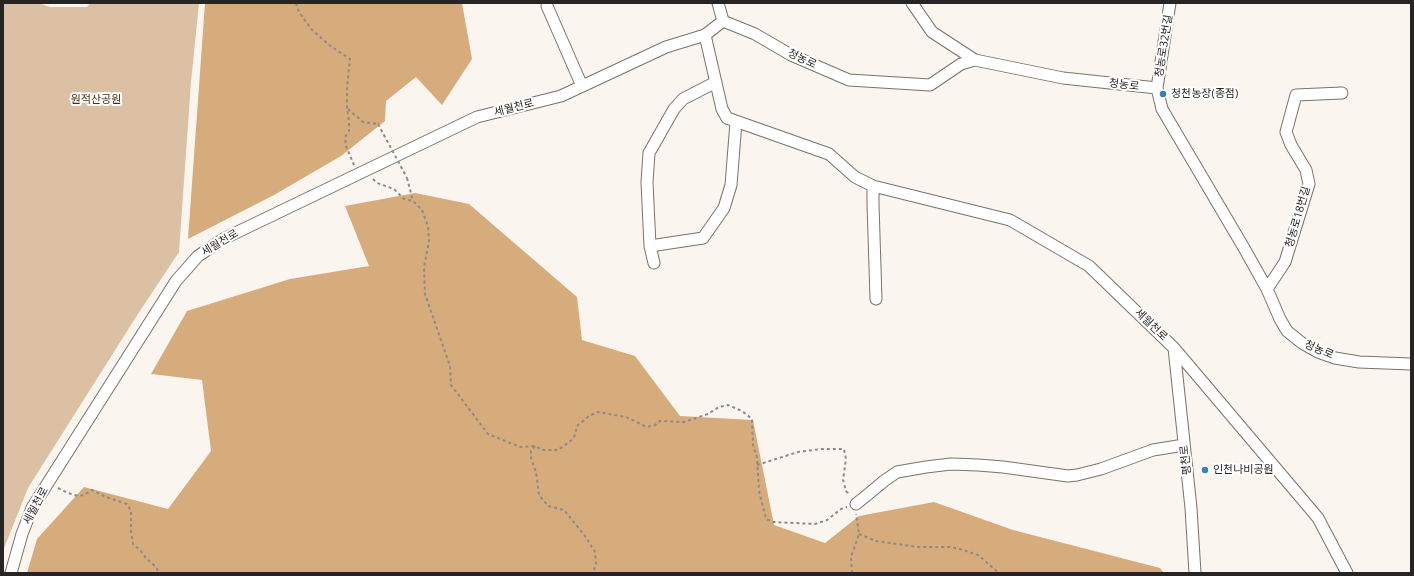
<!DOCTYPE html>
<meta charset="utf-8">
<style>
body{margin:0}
#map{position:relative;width:1414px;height:576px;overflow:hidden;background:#fbf5ef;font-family:"Open Sans",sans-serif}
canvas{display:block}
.frame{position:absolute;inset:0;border:4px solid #272523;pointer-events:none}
</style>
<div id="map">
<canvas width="1414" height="576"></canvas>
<div class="frame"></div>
</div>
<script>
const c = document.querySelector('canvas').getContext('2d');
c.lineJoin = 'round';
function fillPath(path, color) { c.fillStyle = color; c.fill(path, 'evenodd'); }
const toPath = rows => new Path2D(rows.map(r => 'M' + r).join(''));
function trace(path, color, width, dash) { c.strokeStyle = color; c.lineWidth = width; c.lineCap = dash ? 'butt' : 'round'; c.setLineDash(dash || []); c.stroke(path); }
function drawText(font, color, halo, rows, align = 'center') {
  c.font = font + ' "Open Sans","Noto Sans KR",sans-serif'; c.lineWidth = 4; c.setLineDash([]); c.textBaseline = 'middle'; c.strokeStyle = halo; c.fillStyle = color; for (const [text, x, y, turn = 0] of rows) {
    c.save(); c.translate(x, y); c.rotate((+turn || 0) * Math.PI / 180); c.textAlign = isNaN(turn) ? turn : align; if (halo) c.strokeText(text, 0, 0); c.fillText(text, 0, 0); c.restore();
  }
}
const green = toPath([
 [3,3,39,3,50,7,87,7,90,3,199,3,191,82,179,252,136,317,28,488,3,551]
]);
const forest = toPath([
 [205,3,462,3,472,59,442,105,416,77,386,101,385,121,341,156,274,195,188,239],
 [415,193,469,204,577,297,582,340,635,356,680,416,753,420,774,525,825,543,859,516,934,502,1013,530,1160,568,1164,573,27,573,37,539,84,487,168,509,211,451,202,380,151,374,187,311,290,279,369,266,345,206]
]);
const path = toPath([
 [296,3,299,12,312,30,329,45,350,59,347,87,347,109,349,121,349,131,345,137,346,146,354,165],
 [348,109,363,122,378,124],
 [407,178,413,201],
 [373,179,377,183,394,189,404,199,413,201,422,210,428,226,429,241,424,267,425,294,450,366,451,385,488,434,520,447,535,446,542,450,558,450,572,440,575,435,577,426,589,416,598,412,626,417,647,427,655,425,660,421,684,422,708,414,719,407,728,405,742,411,752,419,753,445,757,457,759,491,766,519,773,522,815,524,827,520,841,509,847,507],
 [535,446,531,451,531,458,536,472,539,495,548,506,564,510,585,536,595,552,596,563,593,573],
 [757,465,798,452,821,449,844,449,846,459,843,480,846,491,850,495],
 [58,488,68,493,78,496,84,495,92,490,106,497,127,504,131,511,131,532,133,544,140,550,146,558,156,567,159,573],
 [859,534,876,541,918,547,950,547,960,549,978,555,999,573],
 [852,573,851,557,859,534,856,514]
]);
const minor = toPath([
 [718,3,723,21,755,34,791,55,849,80,930,85,961,64,975,60,1063,78,1157,88,1162,109,1244,248,1267,289,1280,319,1287,331,1302,343,1318,352,1335,358,1359,362,1411,364],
 [912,3,932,32,975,60],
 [547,6,582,86],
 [705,35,723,21],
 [1157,88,1170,3],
 [873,186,873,204,876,299],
 [650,246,703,238,724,208,731,185,736,122],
 [654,263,650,246,647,182,649,153,674,109,683,99,716,82],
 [1267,289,1285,262,1309,184,1306,170,1291,145,1286,132,1296,95,1342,93],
 [1174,348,1191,508,1195,573],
 [856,504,866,496,884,481,897,472,926,467,951,464,978,465,1003,467,1068,476,1077,475,1101,469,1153,450,1184,445],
 [11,573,22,534,32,508,176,281,198,256,225,238,477,117,561,96,666,47,705,35,722,109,727,118,829,154,855,177,873,186,1010,220,1089,266,1174,348,1318,518,1347,573]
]);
const pathBridge = toPath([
 [378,124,407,178]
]);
const markers = [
 [1163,94,4,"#3881b5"],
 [1205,470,4,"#3881b5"]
];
const streetNames = [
 ["청농로32번길",1164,46,-81],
 ["청농로",802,59,25],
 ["청농로",1124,85,7],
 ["세월천로",514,108,-14],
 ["청농로18번길",1298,217,-74],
 ["세월천로",220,243,-31],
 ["세월천로",1151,325,44],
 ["청농로",1319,350,23],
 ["평천로",1186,460,-96],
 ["세월천로",36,506,-62]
];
const poiNames = [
 ["청천농장(종점)",1171,94],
 ["인천나비공원",1213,470]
];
const parkNames = [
 ["원적산공원",96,100]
];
fillPath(green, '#dbc0a3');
fillPath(forest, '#d7ac7d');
trace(minor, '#78736d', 13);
trace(path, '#8e8a86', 2, [3, 3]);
trace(minor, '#fff', 11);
trace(pathBridge, '#8e8a86', 2, [3, 3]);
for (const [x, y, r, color] of markers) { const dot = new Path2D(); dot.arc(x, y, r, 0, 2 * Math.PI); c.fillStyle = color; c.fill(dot); trace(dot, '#fff', 1.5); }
drawText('11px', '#272523', '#fff', streetNames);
drawText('11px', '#272523', '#fff', poiNames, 'left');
drawText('11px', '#4a2e07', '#fff', parkNames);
</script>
